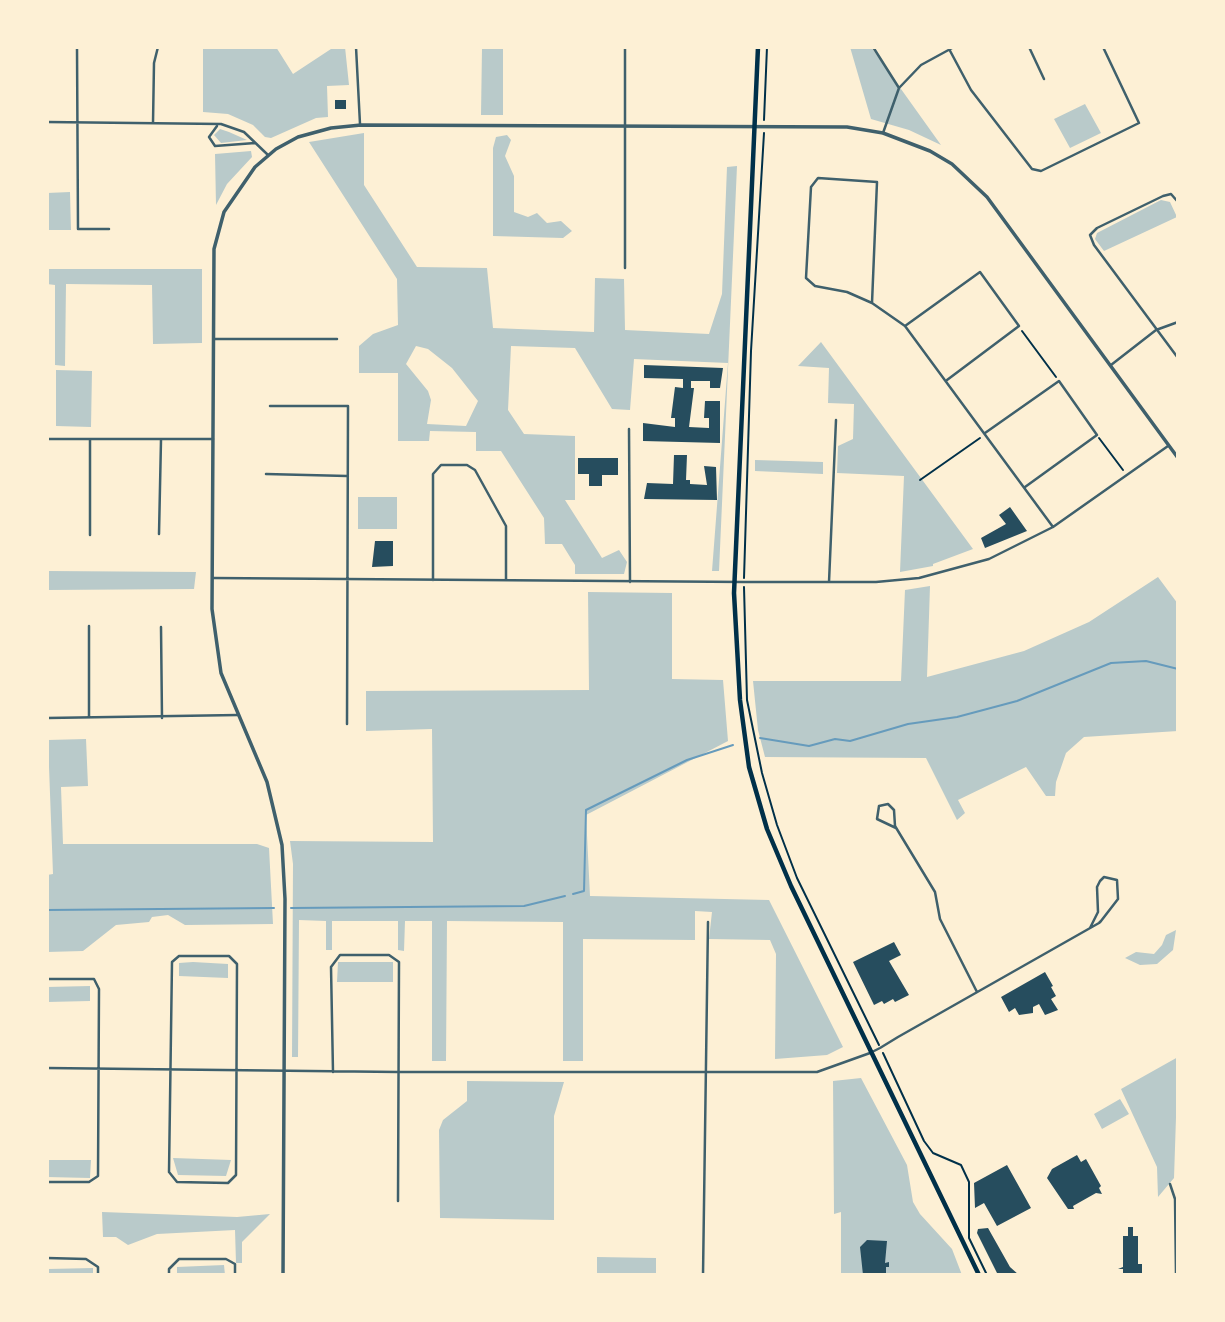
<!DOCTYPE html>
<style>
body{margin:0}
#map{position:relative;width:1225px;height:1322px;overflow:hidden;background:#fdf0d5;font-family:Overpass,sans-serif}
canvas{display:block}
.frame{position:absolute;inset:0;border:49px solid #fdf0d5;pointer-events:none}
</style>
<div id="map">
<canvas width="1225" height="1322"></canvas>
<div class="frame"></div>
</div>
<script>
const c = document.querySelector('canvas').getContext('2d');
c.lineJoin = 'round';
function fillPath(path, color) { c.fillStyle = color; c.fill(path, 'evenodd'); }
const toPath = rows => new Path2D(rows.map(r => 'M' + r).join(''));
function trace(path, color, width, dash) { c.strokeStyle = color; c.lineWidth = width; c.lineCap = dash ? 'butt' : 'round'; c.setLineDash(dash || []); c.stroke(path); }
const green = toPath([
 [203,47,276,47,293,74,334,47,345,47,349,85,327,86,328,117,316,118,271,138,265,137,253,125,228,114,203,112],
 [503,47,503,115,481,115,482,48,451,47],
 [850,47,871,47,941,145,909,130,871,119],
 [1085,104,1101,133,1070,148,1054,119],
 [220,129,229,132,247,140,221,143,214,135],
 [364,133,364,185,417,267,487,268,493,328,594,332,595,278,624,279,625,330,709,334,722,294,727,167,737,166,719,571,712,571,728,363,634,359,630,410,612,409,575,348,511,346,508,410,524,434,575,436,575,500,565,500,602,558,619,550,627,562,624,574,575,574,575,565,562,544,545,544,544,518,501,451,476,451,476,432,430,431,429,441,398,441,398,373,359,373,359,346,373,334,398,325,397,279,309,142],
 [416,346,428,349,452,368,478,401,466,426,427,424,431,400,428,391,406,364],
 [507,135,511,140,505,156,514,176,514,212,528,217,537,213,547,223,561,221,572,231,563,238,493,236,493,148,496,137],
 [251,151,252,157,227,184,216,205,215,154],
 [70,192,71,230,47,230,47,193],
 [1161,200,1170,202,1177,217,1104,251,1095,239,1097,233],
 [47,269,202,269,202,343,153,344,152,285,66,284,65,366,55,365,55,285,47,284],
 [821,342,973,549,933,564,933,566,900,572,904,476,837,473,838,446,853,439,854,404,828,403,829,368,798,366],
 [56,370,92,371,91,427,56,426],
 [755,460,823,462,823,474,755,471],
 [358,497,397,497,397,529,358,529],
 [47,571,196,572,194,589,47,590],
 [1158,577,1178,604,1178,731,1084,737,1066,753,1056,782,1055,796,1046,796,1026,767,958,800,965,813,957,820,926,758,765,757,758,730,753,681,901,681,905,590,930,586,927,677,1024,651,1089,622],
 [588,592,672,593,672,679,723,680,728,741,586,815,590,896,769,900,843,1047,827,1055,775,1059,776,954,770,940,709,939,712,912,695,911,695,940,583,939,583,1061,563,1061,563,922,447,921,446,1061,432,1061,432,921,405,921,404,951,398,950,398,921,332,921,332,950,326,950,326,921,299,920,298,1057,292,1057,293,864,290,841,433,842,432,729,366,731,366,691,589,690],
 [86,739,88,786,61,787,63,844,257,844,269,848,273,924,185,925,168,915,152,917,149,922,116,925,83,951,47,952,47,875,53,874,48,740],
 [1176,930,1173,950,1157,964,1140,965,1125,958,1136,952,1154,954,1162,945,1166,935],
 [193,962,228,964,228,978,179,976,179,963],
 [338,962,393,962,393,982,337,982],
 [90,986,90,1001,47,1002,47,987],
 [1178,1057,1174,1178,1158,1197,1157,1167,1121,1089],
 [861,1078,907,1165,913,1202,920,1214,952,1249,962,1275,841,1275,841,1212,834,1214,833,1081],
 [467,1081,564,1082,554,1116,554,1220,440,1218,439,1130,443,1120,467,1101],
 [1120,1099,1129,1114,1102,1129,1094,1114],
 [173,1158,231,1160,226,1176,178,1175],
 [47,1160,91,1160,90,1178,47,1177],
 [102,1212,237,1217,270,1214,242,1242,242,1263,236,1263,235,1230,157,1234,128,1245,116,1237,103,1237],
 [597,1257,656,1258,656,1275,597,1275],
 [224,1265,225,1275,177,1275,177,1267],
 [93,1268,93,1275,48,1275,48,1269]
]);
const stream = toPath([
 [760,738,809,746,835,739,850,741,908,724,957,717,1017,701,1111,663,1146,661,1178,669],
 [573,894,584,891,586,810,687,760,733,745],
 [291,908,524,906,565,896],
 [47,910,274,908]
]);
const building = toPath([
 [335,100,346,100,346,109,335,109],
 [644,365,723,368,720,388,710,388,710,381,691,381,691,388,694,388,689,427,709,428,709,418,704,418,705,401,720,401,720,443,643,441,643,423,675,427,675,418,671,418,675,387,683,388,683,379,644,378],
 [674,455,687,455,686,480,690,480,690,484,707,485,704,466,716,467,717,500,644,499,647,483,673,484],
 [578,458,618,458,618,475,602,475,602,486,589,486,589,474,578,474],
 [1010,507,1027,531,985,548,981,538,1006,524,999,515],
 [375,541,393,541,393,566,372,567],
 [894,942,901,955,889,961,909,995,895,1002,893,999,884,1004,882,1001,874,1005,853,962],
 [1045,972,1053,986,1051,987,1056,996,1051,999,1058,1010,1045,1015,1039,1004,1033,1007,1033,1013,1019,1015,1015,1008,1009,1012,1001,997],
 [1077,1155,1081,1162,1086,1159,1101,1186,1099,1188,1102,1194,1096,1193,1073,1206,1074,1209,1068,1209,1047,1178,1052,1169],
 [1007,1165,1031,1208,997,1226,984,1203,975,1208,974,1183],
 [1128,1227,1133,1227,1133,1236,1138,1236,1138,1264,1142,1264,1142,1275,1123,1275,1123,1269,1118,1269,1123,1267,1123,1236,1128,1236],
 [988,1228,1010,1267,1019,1275,998,1275,977,1233,978,1229],
 [867,1240,887,1241,885,1263,889,1262,889,1267,886,1267,886,1275,863,1275,860,1247]
]);
const path = toPath([
 [764,120,767,47],
 [1022,331,1056,377],
 [1099,438,1123,470],
 [920,480,980,438],
 [744,578,751,351,764,133],
 [744,587,747,700,762,773,777,825,797,878,879,1045],
 [883,1053,924,1141,933,1153,961,1165,969,1182,969,1238,987,1275]
]);
const minor = toPath([
 [77,47,78,229,109,229],
 [356,47,360,124],
 [873,47,899,88],
 [948,47,971,90,1032,169,1041,171,1139,123,1103,47],
 [1029,47,1044,79],
 [47,122,221,124,244,132,268,155],
 [153,123,154,63,158,47],
 [217,126,209,137,215,146,255,143],
 [883,133,899,88,921,65,954,47],
 [1178,202,1171,194,1163,196,1097,228,1090,235,1094,245,1178,358],
 [625,268,625,47],
 [872,303,877,182,818,178,811,187,806,278,815,286,847,292,872,303,905,326,1053,527],
 [905,326,980,272,1019,326,947,380],
 [214,339,337,339],
 [1111,365,1156,330,1178,322],
 [270,406,348,406,347,724],
 [629,429,630,582],
 [985,433,1059,381,1097,435,1025,487],
 [47,439,213,439],
 [90,440,90,535],
 [266,474,347,476],
 [159,534,161,440],
 [213,578,744,582,876,582,919,578,989,559,1053,527,1168,446],
 [433,580,433,474,441,465,467,465,475,470,506,526,506,580],
 [829,582,836,420],
 [89,626,89,717],
 [161,627,162,718],
 [47,718,238,715],
 [896,828,877,819,879,806,888,804,894,810,895,826,935,892,940,919,977,992],
 [179,956,229,956,237,964,236,1175,228,1183,177,1182,169,1172,172,962,179,956],
 [47,979,94,979,99,989,98,1176,89,1182,47,1182],
 [47,1068,398,1072,817,1072,870,1053,880,1048,898,1037,1099,923,1101,921,1118,899,1117,880,1104,877,1100,881,1097,887,1098,912,1090,928],
 [333,1072,331,967,340,955,389,955,399,962,398,1201],
 [1170,1184,1175,1199,1176,1275],
 [47,1258,86,1259,98,1267,98,1275],
 [169,1275,169,1269,179,1259,226,1259,235,1264,235,1275],
 [703,1275,708,922]
]);
const tertiary = toPath([
 [283,1275,285,899,282,845,267,782,221,673,212,609,214,249,224,212,255,167,276,149,298,137,331,128,361,125,847,127,883,133,930,151,952,164,987,197,1178,458]
]);
const secondary = toPath([
 [758,47,734,593,740,700,749,767,767,829,791,886,979,1275]
]);
fillPath(green, '#b9caca');
trace(stream, '#669bbc', 2);
fillPath(building, '#264d5e');
trace(path, '#003049', 2);
trace(minor, '#3f606c', 2.5);
trace(tertiary, '#3f606c', 3.5);
trace(secondary, '#003049', 4.5);
</script>
